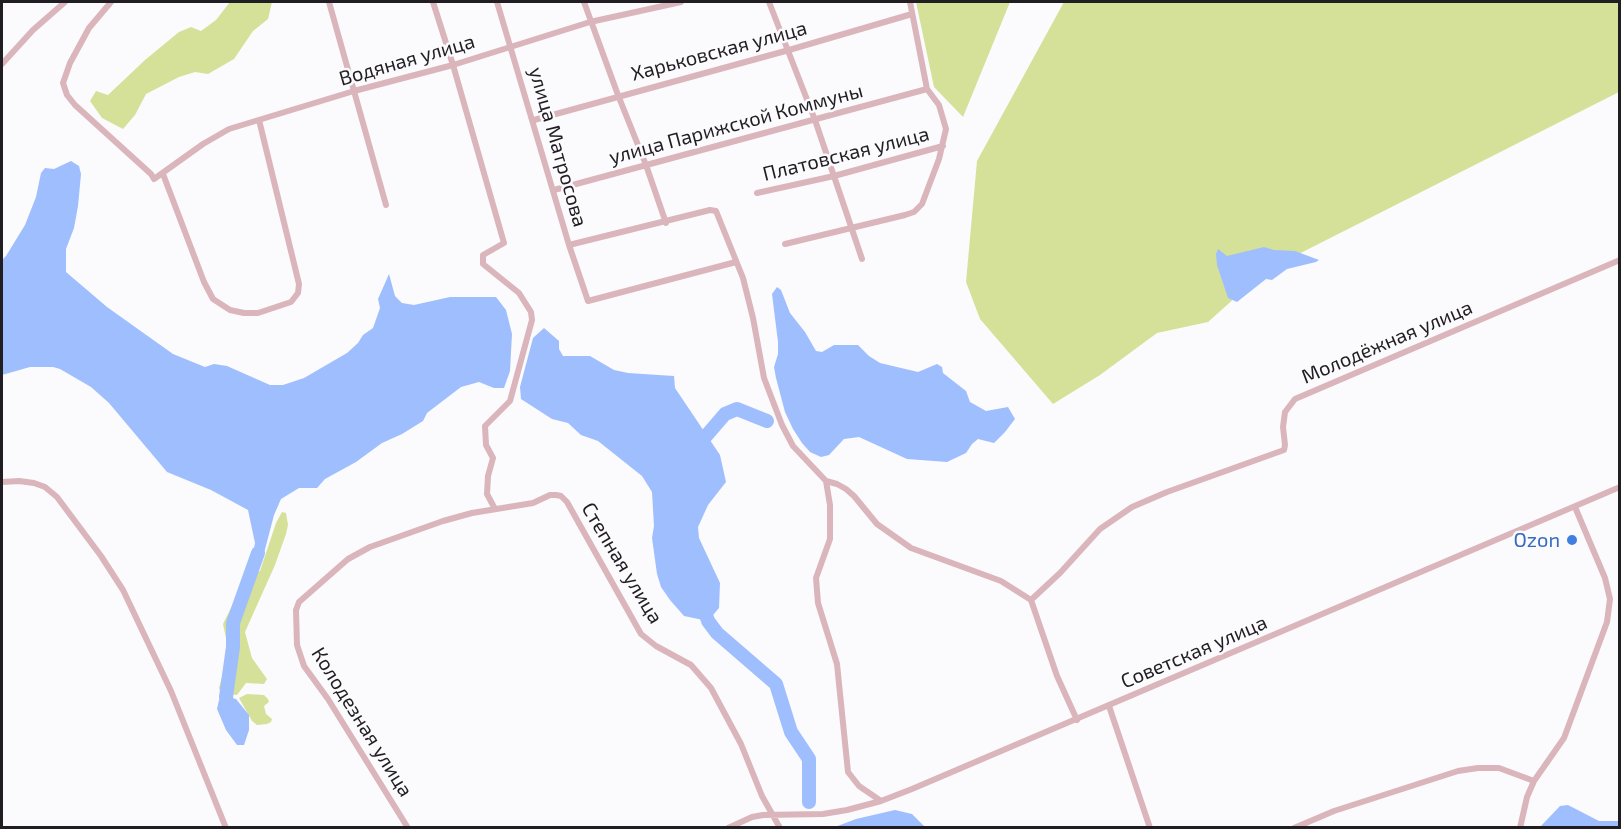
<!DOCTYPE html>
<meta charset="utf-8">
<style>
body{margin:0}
#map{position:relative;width:1621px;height:829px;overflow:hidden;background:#fbfafd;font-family:"Exo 2",sans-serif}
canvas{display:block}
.frame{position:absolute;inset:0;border:3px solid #201e23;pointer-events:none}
</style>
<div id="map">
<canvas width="1621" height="829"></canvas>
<div class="frame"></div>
</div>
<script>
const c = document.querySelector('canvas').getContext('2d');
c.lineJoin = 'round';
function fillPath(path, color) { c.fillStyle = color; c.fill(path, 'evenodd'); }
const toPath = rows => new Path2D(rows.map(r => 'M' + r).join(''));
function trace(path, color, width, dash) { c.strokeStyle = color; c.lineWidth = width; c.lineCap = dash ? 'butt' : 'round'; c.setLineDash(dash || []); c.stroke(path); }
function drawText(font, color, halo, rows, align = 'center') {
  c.font = font + ' "Exo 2",sans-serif'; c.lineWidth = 5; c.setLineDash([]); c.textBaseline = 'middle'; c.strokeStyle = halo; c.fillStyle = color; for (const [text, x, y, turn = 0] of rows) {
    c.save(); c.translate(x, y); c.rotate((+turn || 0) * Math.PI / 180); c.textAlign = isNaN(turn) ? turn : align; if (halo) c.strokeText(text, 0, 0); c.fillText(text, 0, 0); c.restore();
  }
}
const green = toPath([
 [230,2,272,2,268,19,253,31,234,59,208,74,195,72,179,77,146,94,135,115,123,129,102,118,90,101,96,91,108,95,145,60,179,32,191,27,201,31,216,20],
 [916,2,1010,2,963,117,934,87],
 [1064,2,1619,2,1619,92,1265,271,1208,322,1157,333,1100,375,1053,404,980,319,966,282,977,161],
 [282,512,286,513,288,525,286,534,275,565,245,632,252,658,267,679,264,684,246,683,237,695,221,693,219,688,225,665,227,643,223,624,246,578,260,571,276,523],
 [247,694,264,695,268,699,269,702,264,706,266,714,272,719,271,722,267,724,257,725,252,721,239,698]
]);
const water = toPath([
 [71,161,79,166,81,174,78,206,74,228,66,249,66,272,107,307,173,354,205,367,214,364,227,366,270,385,283,385,304,378,347,353,358,343,363,335,373,328,380,308,378,299,389,274,395,296,402,303,414,305,450,297,496,297,506,310,512,334,510,371,504,388,494,388,479,382,461,387,427,413,423,421,402,434,382,443,356,462,325,479,317,488,299,488,281,499,274,515,263,557,258,567,254,569,251,565,255,543,248,510,211,490,167,472,109,403,91,387,60,369,53,367,30,367,2,375,2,260,6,256,25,225,36,197,41,173,45,168,54,169],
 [1264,247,1274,250,1295,251,1319,260,1316,262,1287,269,1272,280,1266,279,1237,302,1228,298,1217,265,1216,254,1218,249,1227,256],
 [777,287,781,290,790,313,805,332,816,351,822,352,834,345,858,345,869,356,880,363,918,372,937,364,942,367,943,373,966,391,970,402,986,411,1008,407,1015,419,1005,432,994,443,978,439,972,444,966,453,947,462,907,459,859,437,844,439,829,455,821,457,810,452,802,443,793,429,785,412,776,378,774,367,778,354,778,342,772,294],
 [544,328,559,341,559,349,563,356,590,356,614,370,628,373,674,376,675,388,720,455,726,482,708,505,698,527,699,538,720,583,719,608,708,621,684,616,670,600,661,587,657,574,652,538,654,526,652,492,642,476,598,441,581,435,568,423,552,419,521,399,520,387,533,338],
 [226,697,236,699,249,715,249,730,244,745,237,745,226,730,217,709,219,700],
 [1568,805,1599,821,1619,821,1619,827,1540,827,1560,806],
 [895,810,912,814,925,827,835,827,856,819]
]);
const river = toPath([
 [693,446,700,443,725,414,737,409,767,421],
 [703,605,708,621,717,633,776,684,791,732,809,759,809,802],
 [229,715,226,697,233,647,233,623,258,553]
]);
const minor = toPath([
 [111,2,89,28,70,63,63,83,67,95,75,105,151,174,154,179,203,144,229,129,354,91,453,65,590,22,681,2],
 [329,2,386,205],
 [433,2,453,65,504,243,483,255,483,264,519,293,531,312,532,320,510,401,485,426,486,445,493,458,488,476,487,494,495,509],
 [497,2,569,245,588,301,736,262],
 [584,2,618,95,646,165,666,223],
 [769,2,815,120,862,259],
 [2,64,33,30,65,2],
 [534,120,789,50,912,14],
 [163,174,204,282,213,299,230,310,244,313,258,313,291,302,298,293,299,284,259,120],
 [554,190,927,89],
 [757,193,834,176,943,146],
 [785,244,905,215,914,212,922,204,939,159,946,129,939,105,927,89,910,2],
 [569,245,710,210,716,211,743,278,753,318,764,378,782,425,793,446,826,481],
 [2,482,19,481,34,483,45,487,57,497,101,556,123,590,171,691,226,828],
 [1031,600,1060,573,1100,529,1132,507,1167,492,1284,450,1285,445,1283,427,1285,412,1295,399,1620,260],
 [1109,706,1150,828],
 [881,801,859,786,848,772,837,664,818,603,816,578,830,539,830,505,826,481,837,484,846,489,854,496,877,524,911,548,1001,581,1031,600,1057,676,1077,720],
 [408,828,328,699,304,666,297,645,296,610,299,602,348,559,370,547,443,521,472,513,533,503,550,495,556,495,561,496,567,502,641,634,656,646,691,665,711,688,741,744,762,796,780,828],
 [728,828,752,817,763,815,823,814,847,810,881,801,912,789,1620,487],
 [1294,828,1334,811,1458,771,1478,768,1499,768,1534,781],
 [1520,828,1527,797,1534,781,1564,738,1607,622,1610,599,1605,578,1575,507]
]);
const markers = [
 [1572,540,6,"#3f7fe0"]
];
const streetNames = [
 ["Харьковская улица",719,51,-15],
 ["Водяная улица",407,60,-16],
 ["улица Парижской Коммуны",736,124,-15],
 ["улица Матросова",558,147,74],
 ["Платовская улица",846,154,-14],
 ["Молодёжная улица",1387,342,-23],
 ["Степная улица",622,563,59],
 ["Советская улица",1194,652,-23],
 ["Колодезная улица",362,722,58]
];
const shopNames = [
 ["Ozon",1560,540]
];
fillPath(green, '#d5e198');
fillPath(water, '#9fbefe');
trace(river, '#9fbefe', 14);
trace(minor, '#dab5bb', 6);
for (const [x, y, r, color] of markers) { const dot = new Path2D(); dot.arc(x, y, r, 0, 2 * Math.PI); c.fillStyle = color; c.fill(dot); trace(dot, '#fbfafd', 2); }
drawText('20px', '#201e23', '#fbfafd', streetNames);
drawText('20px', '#366cbe', '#fbfafd', shopNames, 'right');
</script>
